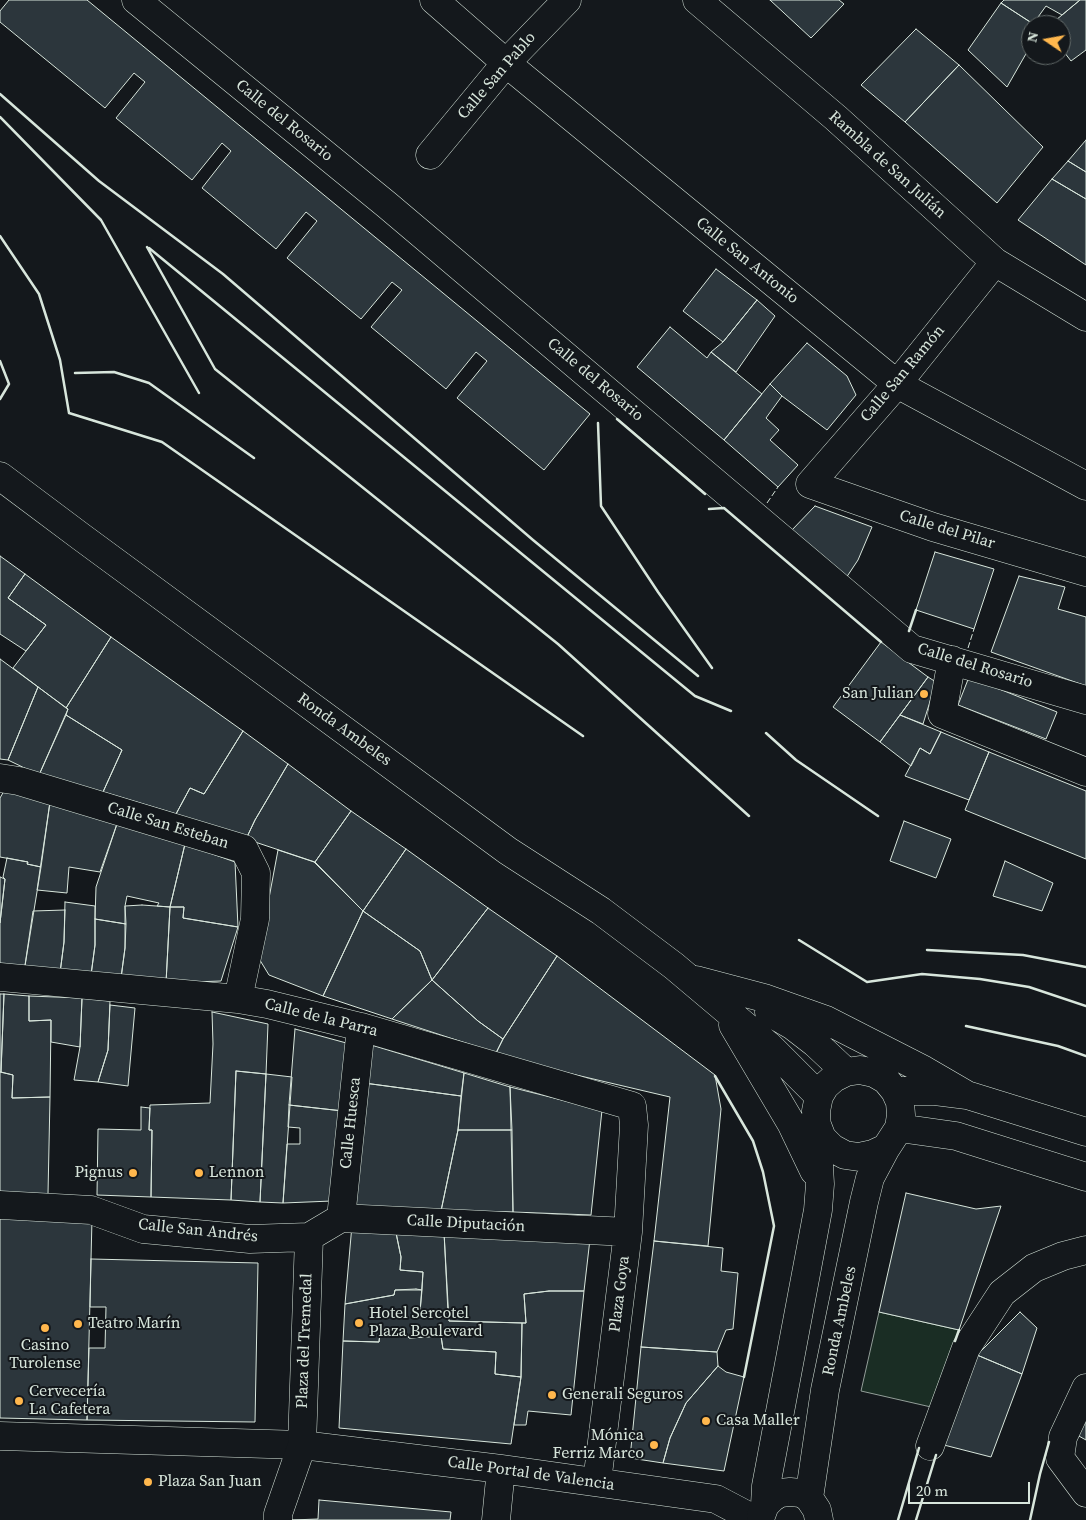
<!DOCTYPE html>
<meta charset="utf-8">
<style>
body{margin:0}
#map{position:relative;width:1086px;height:1520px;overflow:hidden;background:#14181c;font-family:"Source Serif 4",serif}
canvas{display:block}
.north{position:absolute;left:1021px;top:15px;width:50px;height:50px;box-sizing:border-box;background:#14181c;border:1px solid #626a69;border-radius:50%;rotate:282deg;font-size:14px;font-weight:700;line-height:20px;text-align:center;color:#d8e6dc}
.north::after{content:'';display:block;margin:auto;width:18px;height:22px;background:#ffb74d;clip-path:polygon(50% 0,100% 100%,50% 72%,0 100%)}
.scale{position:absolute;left:908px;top:1482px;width:122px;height:22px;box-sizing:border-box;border:2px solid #d8e6dc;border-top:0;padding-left:6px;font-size:15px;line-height:18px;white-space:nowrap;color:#d8e6dc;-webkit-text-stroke:4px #14181c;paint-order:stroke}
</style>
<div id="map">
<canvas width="1086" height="1520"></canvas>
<div class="north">N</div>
<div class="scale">20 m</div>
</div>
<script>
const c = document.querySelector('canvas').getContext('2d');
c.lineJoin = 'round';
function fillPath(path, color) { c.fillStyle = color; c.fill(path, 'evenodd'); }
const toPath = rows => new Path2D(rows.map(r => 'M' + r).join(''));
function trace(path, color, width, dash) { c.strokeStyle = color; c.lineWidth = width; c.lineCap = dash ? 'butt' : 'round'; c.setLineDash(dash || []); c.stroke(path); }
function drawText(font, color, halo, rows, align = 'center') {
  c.font = font + ' "Source Serif 4",serif'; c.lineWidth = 4; c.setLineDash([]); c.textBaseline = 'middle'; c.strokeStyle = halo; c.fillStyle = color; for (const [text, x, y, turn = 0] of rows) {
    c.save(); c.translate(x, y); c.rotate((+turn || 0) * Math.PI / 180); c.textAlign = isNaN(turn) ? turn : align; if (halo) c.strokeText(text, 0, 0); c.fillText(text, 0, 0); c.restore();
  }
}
const green = toPath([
 [879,1312,959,1330,931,1407,861,1391,879,1312]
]);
const building = toPath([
 [9,0,87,0,590,414,544,470,457,398,487,361,476,352,446,389,371,327,402,290,392,282,361,319,287,258,317,221,306,212,276,249,202,188,231,151,222,143,192,180,116,118,145,82,134,73,105,108,0,22,0,11,9,0],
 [770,0,839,0,844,4,811,38,770,0],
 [1004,0,1080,0,1062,15,1046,6,1033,24,1001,3,1004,0],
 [1080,0,1086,0,1086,50,1071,61,1061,48,1061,25,1050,25,1080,0],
 [1001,3,1035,25,1031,25,1031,45,1007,87,968,50,1001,3],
 [916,29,959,65,905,122,861,85,916,29],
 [959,65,1043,147,997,203,905,122,959,65],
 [1086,140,1086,172,1068,161,1086,140],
 [1068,161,1086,172,1086,199,1052,179,1068,161],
 [1052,179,1086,199,1086,265,1018,220,1052,179],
 [716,269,757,300,723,342,683,311,716,269],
 [757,300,775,316,736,372,711,352,723,342,757,300],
 [670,327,707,358,711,352,762,394,724,440,637,367,670,327],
 [807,343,847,376,856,395,827,430,782,396,770,384,807,343],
 [770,384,782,396,766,418,779,430,770,440,798,465,778,487,724,440,770,384],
 [815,506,872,527,858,560,846,578,791,531,815,506],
 [935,552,994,569,974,629,916,610,935,552],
 [0,556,25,574,8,598,46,625,26,651,0,634,0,556],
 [25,574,111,637,66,708,13,668,46,625,8,598,25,574],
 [1019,576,1065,587,1058,609,1086,617,1086,686,991,652,1019,576],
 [111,637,243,731,204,794,190,788,176,814,103,792,122,750,66,715,68,709,66,708,111,637],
 [881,642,928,677,880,742,833,707,881,642],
 [0,659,38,687,8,760,0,759,0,659],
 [928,677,936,682,923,724,900,715,928,677],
 [969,677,1057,712,1046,739,958,705,969,677],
 [38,687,68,709,39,775,8,760,38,687],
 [66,715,122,750,103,792,39,775,66,715],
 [900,715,941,732,930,754,920,748,911,766,880,742,900,715],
 [243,731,288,764,255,820,246,839,176,814,190,788,204,794,243,731],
 [941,732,989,752,969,800,905,776,920,748,930,754,941,732],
 [989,752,1086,791,1086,859,965,810,989,752],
 [288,764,351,811,315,862,246,839,255,820,288,764],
 [4,791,50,802,41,867,27,864,28,862,0,857,0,798,4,791],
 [50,802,118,821,100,872,69,867,67,893,37,890,50,802],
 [351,811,406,849,363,911,315,862,351,811],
 [118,821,185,844,170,907,157,906,159,903,127,896,125,906,126,924,95,919,96,887,118,821],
 [904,821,951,839,936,878,890,861,904,821],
 [185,844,235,862,238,927,183,918,184,907,170,907,185,844],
 [406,849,488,908,432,980,420,951,363,911,406,849],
 [278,850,314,862,363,911,323,996,269,975,258,957,278,850],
 [7,858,28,862,27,864,41,867,24,972,0,969,0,923,5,879,3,877,7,858],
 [1005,861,1053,883,1042,911,993,896,1005,861],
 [0,877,5,879,0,923,0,877],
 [65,902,95,906,95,945,91,975,60,973,64,942,65,902],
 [142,905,170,907,166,983,121,978,125,948,125,906,142,905],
 [170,907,184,907,183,918,238,927,221,981,166,983,170,907],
 [488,908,557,956,503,1039,478,1021,432,980,488,908],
 [65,910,64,942,60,973,24,972,33,911,65,910],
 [363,911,420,951,432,980,392,1019,323,996,363,911],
 [95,919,126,924,125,948,121,978,91,975,95,945,95,919],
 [557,956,715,1075,721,1109,708,1246,654,1241,670,1097,555,1070,496,1053,503,1039,557,956],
 [432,980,478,1021,503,1039,496,1053,392,1019,432,980],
 [0,994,4,994,1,1072,0,1072,0,994],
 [4,994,29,996,29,1021,51,1020,50,1097,12,1098,13,1075,1,1072,4,994],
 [29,996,82,998,80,1047,51,1042,51,1020,29,1021,29,996],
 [82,998,110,1001,108,1050,98,1082,74,1080,80,1047,82,998],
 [110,1005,135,1008,128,1086,98,1082,108,1050,110,1005],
 [212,1012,268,1024,266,1074,236,1071,231,1200,151,1197,152,1130,149,1130,150,1105,210,1103,213,1044,212,1012],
 [295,1029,350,1044,343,1111,289,1105,295,1029],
 [368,1044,464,1073,461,1096,364,1083,368,1044],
 [236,1071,266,1074,260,1202,231,1200,236,1071],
 [0,1072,13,1075,12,1098,50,1097,48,1194,0,1192,0,1072],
 [464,1073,510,1087,512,1130,458,1130,464,1073],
 [266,1074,292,1077,283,1203,260,1202,266,1074],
 [364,1083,461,1096,458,1130,441,1211,353,1205,364,1083],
 [510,1087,602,1110,591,1215,513,1212,510,1087],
 [289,1105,343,1111,332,1201,283,1203,287,1144,300,1144,300,1128,288,1127,289,1105],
 [141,1107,150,1108,149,1130,152,1130,151,1197,97,1195,98,1129,141,1130,141,1107],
 [458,1130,512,1130,513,1212,441,1211,458,1130],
 [906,1193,976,1209,1001,1206,959,1330,879,1312,906,1193],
 [0,1217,92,1219,87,1420,0,1418,0,1217],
 [352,1225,395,1228,401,1257,400,1270,423,1272,422,1290,395,1290,394,1295,345,1304,352,1225],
 [395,1228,444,1232,448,1313,420,1312,423,1272,400,1270,401,1257,395,1228],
 [444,1232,590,1239,584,1291,549,1291,524,1294,526,1323,449,1321,444,1232],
 [654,1241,723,1248,721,1271,738,1273,733,1329,726,1330,717,1352,641,1347,654,1241],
 [91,1259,258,1263,255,1422,87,1420,89,1348,105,1348,106,1307,90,1307,91,1259],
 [416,1289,422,1290,420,1312,448,1313,449,1321,522,1323,521,1377,495,1374,496,1352,443,1349,441,1336,409,1338,407,1335,380,1333,379,1342,343,1341,345,1304,394,1295,395,1290,416,1289],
 [549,1291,584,1291,571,1415,528,1411,526,1425,514,1425,521,1377,522,1323,526,1323,524,1294,549,1291],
 [1020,1312,1037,1328,1022,1374,977,1355,1020,1312],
 [380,1333,407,1335,409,1338,441,1336,443,1349,496,1352,495,1374,521,1377,511,1444,339,1428,343,1341,379,1342,380,1333],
 [641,1347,717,1352,718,1366,686,1403,670,1438,663,1463,630,1458,641,1347],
 [977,1355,1022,1374,991,1457,940,1444,977,1355],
 [718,1366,726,1372,744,1377,724,1471,663,1463,670,1438,686,1403,718,1366],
 [1086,1416,1086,1440,1077,1435,1086,1416],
 [319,1500,451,1512,450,1520,292,1520,318,1519,319,1500]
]);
const pedestrian = toPath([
 [0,1436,302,1445]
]);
const minor = toPath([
 [136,0,387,205,912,649,1086,700],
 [434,0,506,63,897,384,1086,486],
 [697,0,836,118,995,262,1086,317],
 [430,155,506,63,567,0],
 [995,262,897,384,810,484,933,527,1086,572],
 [952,660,942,714,1086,772],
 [0,778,19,781,244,849,256,873,255,919,238,999],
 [0,977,238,999,267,1004,361,1027,632,1106,634,1125,628,1232,597,1482],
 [0,1205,91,1210,143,1229,250,1239,309,1237,341,1218,628,1232],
 [341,1218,361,1027],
 [1086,1388,1063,1437,1060,1458,1086,1493],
 [302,1445,501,1469,716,1499,756,1520],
 [930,1446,966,1348,1002,1293,1034,1268,1063,1256,1086,1250],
 [278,1520,278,1514,302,1445,309,1237],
 [496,1520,501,1469]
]);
const secondary = toPath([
 [0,476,80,536,508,851,601,911,674,966,769,1046,819,1096],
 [696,980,764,998,826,1020,924,1070,967,1095],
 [769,1012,793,1026,815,1043,846,1072],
 [733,1025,791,1123,814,1171],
 [895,1091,935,1091,967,1095,1086,1132],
 [817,1125,822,1138,832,1148,845,1155,859,1157,873,1154,886,1148],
 [899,1128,956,1136,1086,1177],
 [765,1505,766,1486,818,1210,820,1184,816,1111,819,1096,825,1086,834,1078,846,1072,860,1070,874,1073,886,1080,895,1091,900,1102,901,1115,899,1128,886,1148,870,1178,864,1202,825,1390,809,1498],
 [761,1516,765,1505,772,1498,780,1493,790,1492,801,1493,809,1498,817,1510,819,1520]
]);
const fence = toPath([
 [767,503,778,487],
 [968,648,974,629]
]);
const wall = toPath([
 [0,94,99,181,223,274,533,540,698,676],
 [0,117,101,220,199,393],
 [0,236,39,294,60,360,69,413,162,442,583,736],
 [147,247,215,369,558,644,749,816],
 [149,248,695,696,731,711],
 [0,361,9,384,0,399],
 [75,373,114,372,149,383,254,458],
 [617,419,705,494],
 [598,423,601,506,658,592,712,668],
 [709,509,724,508,881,642],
 [909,631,916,610],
 [766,733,796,760,878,816],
 [799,940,867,982,922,974,980,979,1029,987,1086,1006],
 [927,950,1023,955,1086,967],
 [966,1026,1058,1046,1086,1056],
 [715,1076,753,1141,763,1172,774,1226,744,1377],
 [955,1341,959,1330],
 [898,1520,919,1448],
 [916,1520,936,1455],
 [1030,1520,1040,1474,1049,1442]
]);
const markers = [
 [924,694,5,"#ffb74d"],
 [133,1173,5,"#ffb74d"],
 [199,1173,5,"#ffb74d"],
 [359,1323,5,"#ffb74d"],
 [78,1324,5,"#ffb74d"],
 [45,1328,5,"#ffb74d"],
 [552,1395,5,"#ffb74d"],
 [19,1401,5,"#ffb74d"],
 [706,1421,5,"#ffb74d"],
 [654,1445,5,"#ffb74d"],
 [148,1482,5,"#ffb74d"]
];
const streetNames = [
 ["Calle San Pablo",497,76,-49],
 ["Calle del Rosario",284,121,39],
 ["Rambla de San Julián",887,165,42],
 ["Calle San Antonio",747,261,39],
 ["Calle San Ramón",903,374,-50],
 ["Calle del Rosario",595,380,40],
 ["Calle del Pilar",947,530,17],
 ["Calle del Rosario",975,666,17],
 ["Ronda Ambeles",344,730,36],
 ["Calle San Esteban",168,826,17],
 ["Calle de la Parra",321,1018,14],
 ["Calle Huesca",351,1123,-84],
 ["Calle Diputación",466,1224,3],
 ["Calle San Andrés",198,1231,6],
 ["Plaza Goya",620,1294,-83],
 ["Ronda Ambeles",840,1321,-78],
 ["Plaza del Tremedal",305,1341,-88],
 ["Calle Portal de Valencia",531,1474,8]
];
const poiNames = [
 ["San Julian",914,694,"right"],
 ["Pignus",123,1173,"right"],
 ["Lennon",209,1173],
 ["Hotel Sercotel",369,1314],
 ["Plaza Boulevard",369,1332],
 ["Teatro Marín",88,1324],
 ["Casino",45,1346,"center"],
 ["Turolense",45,1364,"center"],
 ["Cervecería",29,1392],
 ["La Cafetera",29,1410],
 ["Generali Seguros",562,1395],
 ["Casa Maller",716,1421],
 ["Mónica",644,1436,"right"],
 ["Ferriz Marco",644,1454,"right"],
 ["Plaza San Juan",158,1482]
];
fillPath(green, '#1a2d24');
trace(green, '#939e99', 1);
fillPath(building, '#2c363c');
trace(building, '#d8e6dc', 1);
trace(pedestrian, '#d8e6dc', 29);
trace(minor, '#d8e6dc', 29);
trace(secondary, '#d8e6dc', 29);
trace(pedestrian, '#14181c', 28);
trace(minor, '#14181c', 28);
trace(secondary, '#14181c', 28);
trace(fence, '#d8e6dc', 1, [6, 2.5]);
trace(wall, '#d8e6dc', 2.5);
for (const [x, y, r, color] of markers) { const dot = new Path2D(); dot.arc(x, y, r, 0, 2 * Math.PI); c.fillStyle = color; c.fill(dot); trace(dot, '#14181c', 2); }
drawText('16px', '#d8e6dc', '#14181c', streetNames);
drawText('16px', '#d8e6dc', '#14181c', poiNames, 'left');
</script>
